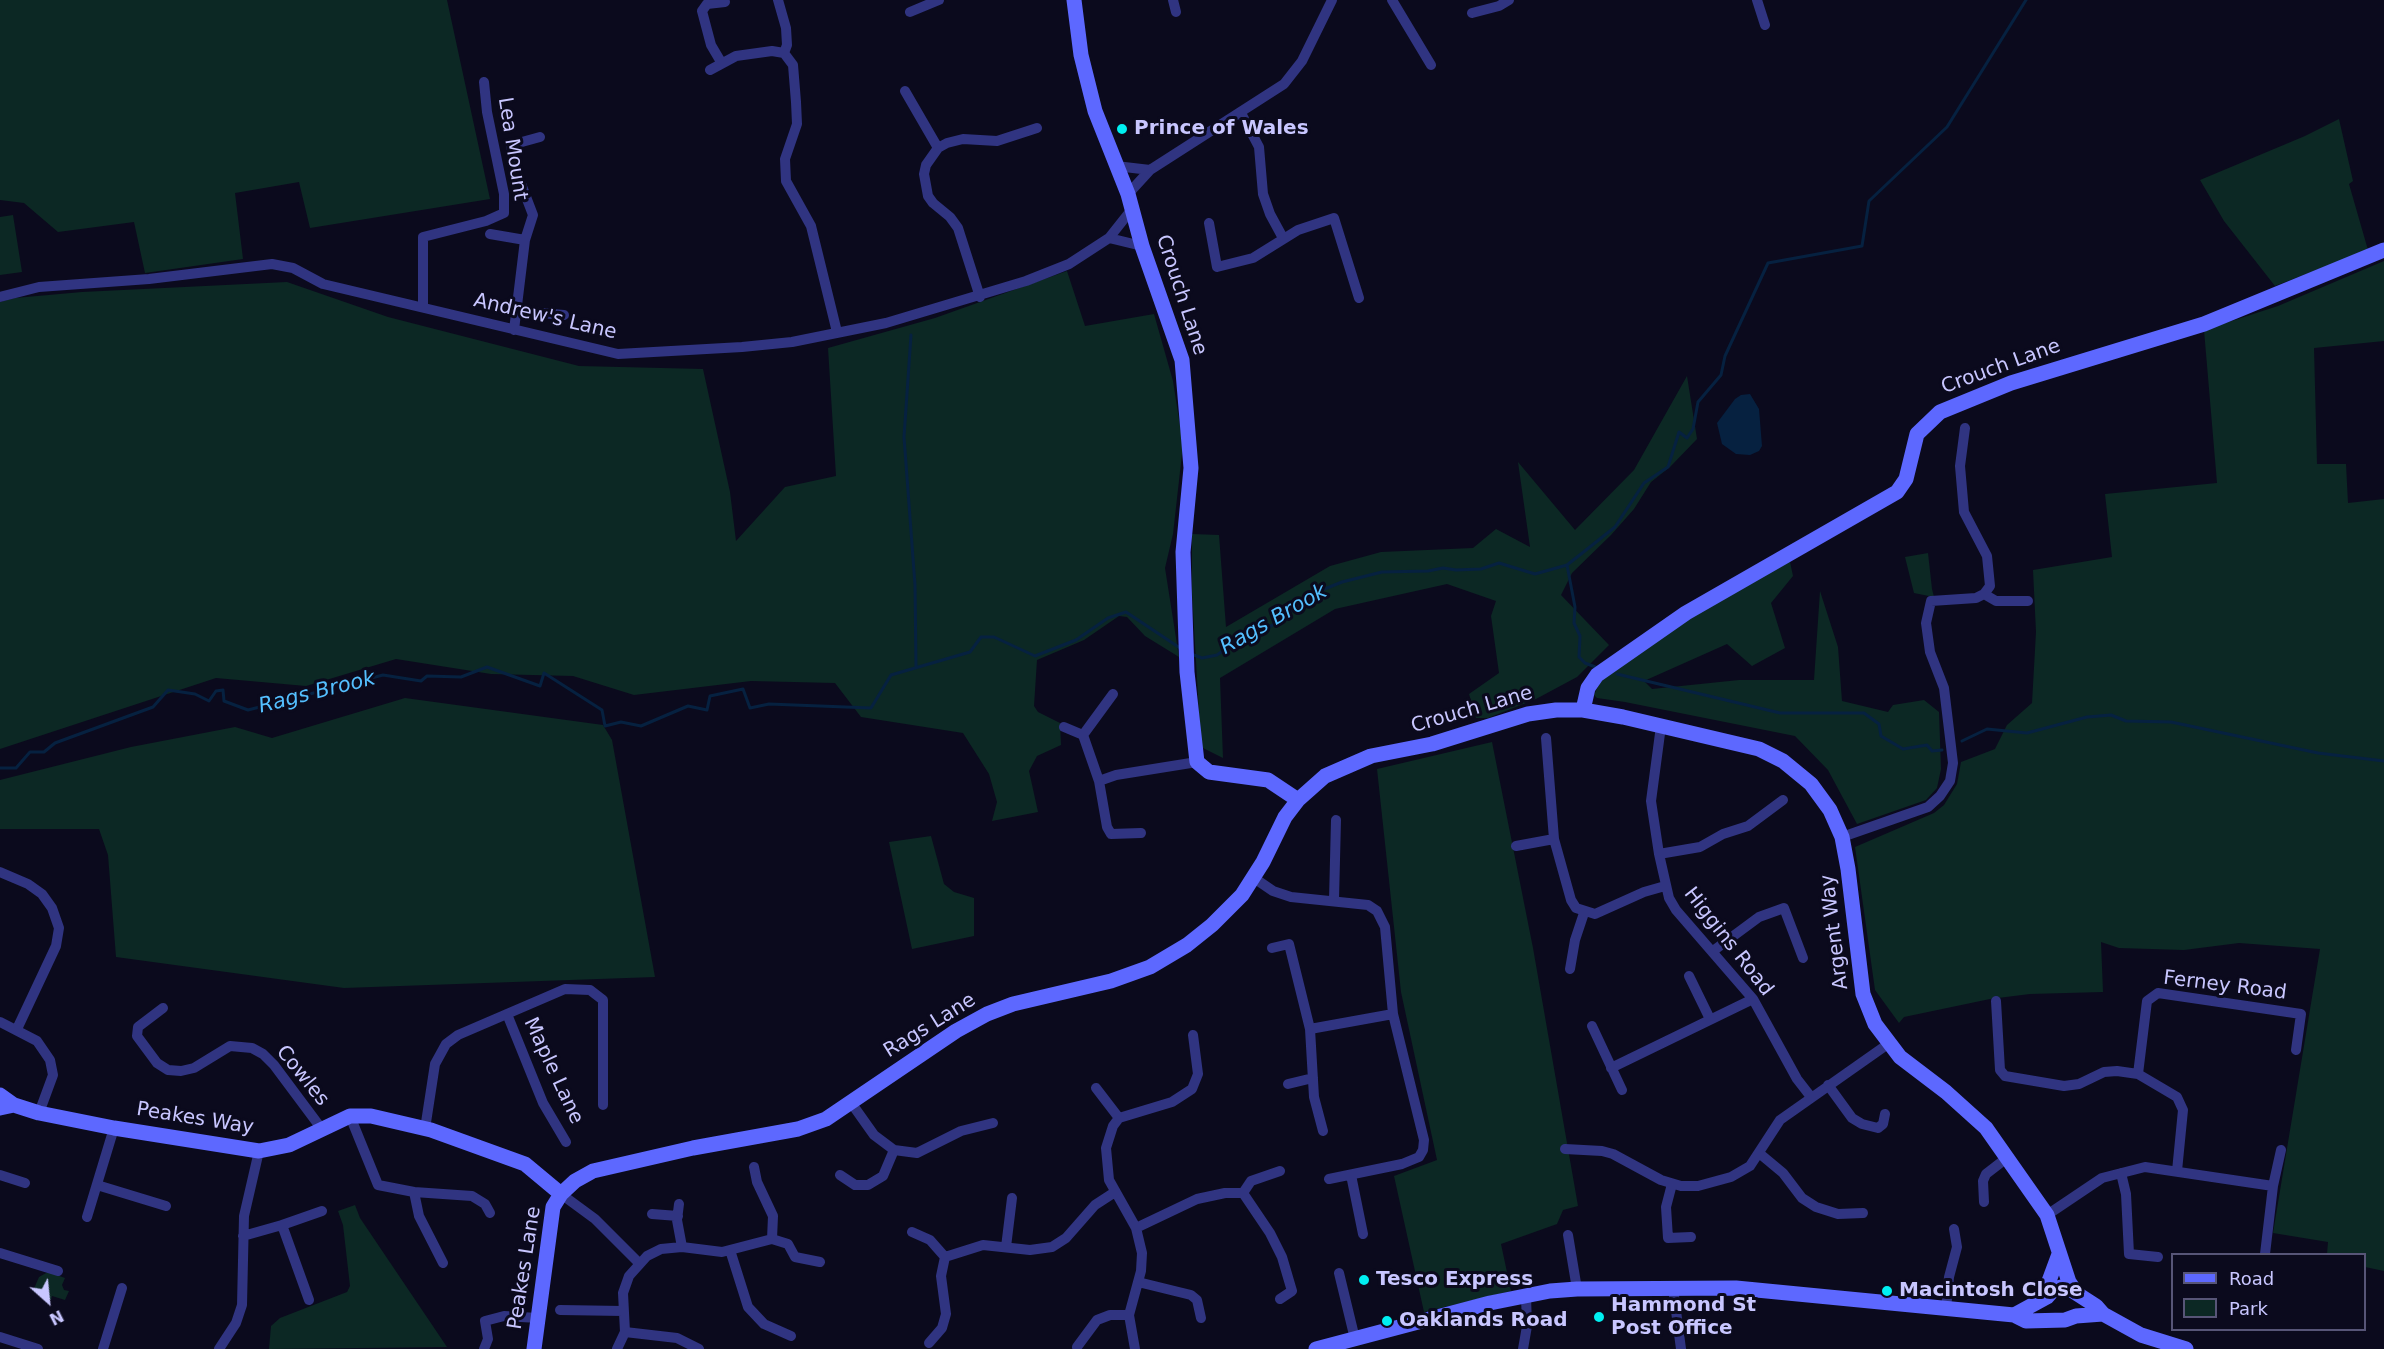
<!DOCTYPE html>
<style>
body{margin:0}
#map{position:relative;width:2384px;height:1349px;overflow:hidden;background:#0b0a1d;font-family:"DejaVu Sans",sans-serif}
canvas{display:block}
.legend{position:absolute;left:2171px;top:1253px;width:195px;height:78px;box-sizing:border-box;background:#0b0a1d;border:2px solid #575577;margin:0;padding:8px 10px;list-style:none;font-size:18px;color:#c8c6ff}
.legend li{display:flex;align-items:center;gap:12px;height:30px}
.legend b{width:30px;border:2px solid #575577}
.north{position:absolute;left:18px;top:1271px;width:60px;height:60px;-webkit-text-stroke:4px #0b0a1d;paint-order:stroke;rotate:153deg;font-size:16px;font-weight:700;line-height:24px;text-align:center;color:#c8c6ff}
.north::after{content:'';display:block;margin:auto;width:21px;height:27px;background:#c8c6ff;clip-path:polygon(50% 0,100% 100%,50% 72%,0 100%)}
</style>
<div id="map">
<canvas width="2384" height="1349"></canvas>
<ul class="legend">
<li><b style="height:8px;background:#5d68ff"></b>Road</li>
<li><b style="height:16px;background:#0c2824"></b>Park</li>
</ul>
<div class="north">N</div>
</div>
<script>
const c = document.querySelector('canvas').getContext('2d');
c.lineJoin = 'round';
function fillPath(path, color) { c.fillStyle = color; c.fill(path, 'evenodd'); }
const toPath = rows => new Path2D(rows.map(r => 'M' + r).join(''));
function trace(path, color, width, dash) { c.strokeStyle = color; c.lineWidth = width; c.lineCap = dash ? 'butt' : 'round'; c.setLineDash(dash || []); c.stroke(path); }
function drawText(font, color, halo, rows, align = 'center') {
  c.font = font + ' "DejaVu Sans",sans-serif'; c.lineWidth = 6; c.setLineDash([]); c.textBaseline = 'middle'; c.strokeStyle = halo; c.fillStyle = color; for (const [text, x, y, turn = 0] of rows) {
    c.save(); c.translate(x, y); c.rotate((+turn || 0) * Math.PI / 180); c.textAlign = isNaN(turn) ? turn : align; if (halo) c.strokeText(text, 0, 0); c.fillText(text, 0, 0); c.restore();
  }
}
const green = toPath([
 [0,0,447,0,490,199,310,228,299,182,235,193,243,259,145,273,134,222,58,232,24,203,0,200],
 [2339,119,2353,181,2349,184,2368,250,2275,286,2224,221,2200,180,2305,136],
 [13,215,22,272,0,275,0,217],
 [2384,261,2384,341,2314,348,2317,464,2346,464,2348,503,2384,499,2384,1271,2365,1267,2364,1254,2327,1254,2328,1242,2273,1233,2320,949,2239,943,2184,950,2119,948,2101,942,2103,992,2030,994,1990,999,1904,1017,1899,1023,1875,990,1855,847,1934,813,1944,805,1957,784,1961,762,1995,749,2007,725,2032,703,2036,632,2033,570,2112,557,2105,494,2217,483,2204,330,2278,306],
 [1067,271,1085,326,1154,314,1173,381,1183,445,1173,534,1165,568,1179,657,1145,636,1127,617,1119,616,1084,640,1037,660,1034,706,1038,712,1060,723,1061,745,1037,756,1029,771,1038,812,992,821,997,802,989,774,963,733,861,717,835,683,751,681,634,695,573,676,491,674,396,659,306,686,216,678,0,749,0,302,15,298,82,292,287,282,388,317,579,366,703,369,730,492,736,541,785,487,836,476,828,348,935,318],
 [1687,376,1697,439,1670,467,1651,482,1634,509,1611,535,1572,573,1561,595,1609,645,1577,677,1536,699,1488,718,1476,718,1469,694,1499,673,1491,616,1496,601,1447,584,1335,609,1220,678,1223,758,1201,747,1192,593,1192,534,1219,535,1226,627,1330,566,1381,552,1473,548,1496,529,1530,547,1518,462,1575,530,1634,470],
 [1928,553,1932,589,1934,597,1914,593,1905,557],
 [1789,557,1793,576,1771,603,1785,648,1752,666,1727,644,1644,681,1652,689,1739,680,1814,680,1820,591,1838,647,1842,701,1888,712,1893,705,1924,700,1939,712,1941,769,1937,788,1926,800,1857,824,1828,770,1795,736,1625,702,1597,698,1594,695,1602,678,1678,624],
 [405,698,603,725,612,740,655,977,344,988,116,957,108,855,99,829,0,829,0,780,131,747,235,727,272,738],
 [1492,742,1533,948,1578,1206,1563,1210,1557,1224,1501,1244,1511,1291,1424,1312,1394,1176,1437,1160,1401,992,1377,769],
 [931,836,944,884,954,892,974,898,974,936,912,949,889,842],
 [355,1205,360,1218,447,1347,269,1349,271,1326,280,1318,347,1292,350,1286,343,1225,338,1211],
 [48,1272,65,1278,62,1285,64,1290,69,1291,65,1300,52,1296,51,1300,33,1291,39,1277]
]);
const water = toPath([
 [1750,394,1759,409,1762,446,1759,451,1750,455,1736,454,1722,444,1717,423,1735,399,1741,395]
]);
const stream = toPath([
 [911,335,904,437,915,585,916,667],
 [1567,565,1575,607,1574,623,1580,636,1579,657,1585,663,1598,668],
 [1191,654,1202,658,1217,655,1234,643,1263,632,1317,592,1342,582,1382,572,1428,571,1443,568,1456,570,1481,569,1499,563,1535,574,1567,565,1581,554,1615,527,1644,483,1668,467,1679,432,1687,438,1693,429,1698,402,1721,375,1725,356,1768,263,1862,246,1869,201,1947,127,2026,0],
 [1617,674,1780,713,1864,713,1879,724,1881,736,1903,749,1927,745,1932,751,1942,750],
 [1962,741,1987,729,2027,733,2087,717,2111,715,2126,721,2171,722,2318,753,2384,761],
 [0,768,16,768,30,752,44,752,55,743,153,707,168,690,195,694,209,701,216,691,223,690,224,701,248,710,383,675,421,681,427,676,461,677,487,667,540,686,544,673,602,710,605,726,621,722,641,726,688,706,707,710,710,696,743,689,750,708,769,704,871,708,891,675,970,652,981,637,994,637,1035,656,1076,640,1108,618,1126,612,1180,648]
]);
const street = toPath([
 [778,0,786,28,787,45,784,53,793,65,796,102,797,124,785,159,786,181,811,226,837,332],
 [1173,0,1176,12],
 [1392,0,1431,65],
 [1757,0,1765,25],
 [910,12,939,0],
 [1472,13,1499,6,1509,0],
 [721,62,711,45,702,11,707,4,725,2],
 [710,70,736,56,772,51,784,53],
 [905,91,938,148],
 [1241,113,1259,147,1263,194,1270,214,1283,238],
 [1116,166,1150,170],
 [1128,194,1150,170,1284,84,1302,61,1332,0],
 [1209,223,1217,267,1253,258,1298,230,1334,218,1359,298],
 [490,234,525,240],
 [1109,238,1142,246],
 [0,297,39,287,149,279,272,264,293,268,323,284,618,354,742,347,792,342,886,323,1026,281,1069,264,1109,238,1132,209],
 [980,297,958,228,950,217,933,203,928,196,924,174,926,165,938,148,947,143,963,139,997,141,1037,128],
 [423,306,423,237,486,221,504,213,504,194,487,112,484,82],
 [516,311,564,315],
 [514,330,525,240,533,215,515,168,511,145,540,137],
 [1984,594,1996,601,2028,601],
 [1113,694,1083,735,1099,781,1107,827,1111,834,1141,833],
 [1661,726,1651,801,1659,854,1669,898,1676,910,1753,999,1797,1079,1811,1097],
 [1064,727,1083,735],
 [1546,738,1554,839,1571,900,1576,908,1595,914,1644,892,1665,886],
 [1099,781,1116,775,1197,762],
 [1842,837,1928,807,1940,796,1950,781,1953,763,1944,688,1930,652,1926,623,1931,601,1976,598,1984,594,1990,586,1987,556,1964,512,1960,466,1965,428],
 [1516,846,1554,839],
 [1659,854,1700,847,1723,834,1748,826,1783,800],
 [0,872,28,884,42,894,52,908,59,928,56,946,17,1029],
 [1254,878,1273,891,1291,897,1368,905,1377,911,1385,927,1393,1014,1424,1140,1423,1150,1419,1157,1402,1164,1329,1179],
 [1334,900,1336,820],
 [1272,948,1289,944,1310,1029,1314,1097,1323,1131],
 [1713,951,1759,917,1784,908,1803,958],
 [1570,969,1575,940,1584,913],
 [1689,976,1710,1019],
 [1996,1001,2000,1070,2005,1076,2064,1086,2079,1084,2104,1072,2117,1071,2138,1074,2177,1097,2183,1110,2177,1171],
 [163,1008,138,1027,137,1036,157,1063,168,1070,181,1071,194,1068,230,1046,252,1048,263,1054,274,1065,321,1128],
 [507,1014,543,1103,566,1142],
 [0,1022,37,1041,50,1060,53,1075,39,1113],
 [1592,1026,1622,1090],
 [1310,1029,1393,1014],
 [1611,1068,1753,999],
 [2138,1074,2147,1001,2158,993,2301,1014,2296,1050],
 [1288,1084,1313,1078],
 [1828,1085,1852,1118,1862,1124,1878,1128,1883,1124,1885,1114],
 [1096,1088,1119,1118],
 [852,1104,874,1135,894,1150],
 [350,1116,378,1185,414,1192,419,1216,443,1263],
 [425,1129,435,1064,446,1044,458,1035,565,989,590,990,603,1000,603,1105],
 [1565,1149,1602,1151,1613,1154,1661,1180,1681,1186,1698,1186,1731,1177,1750,1166,1780,1120,1888,1044],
 [1759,1153,1783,1173,1802,1198,1816,1207,1838,1214,1863,1213],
 [754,1167,757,1182,773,1216,772,1239],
 [2121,1173,2126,1194,2129,1254,2158,1257],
 [0,1175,25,1183],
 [840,1175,855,1185,868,1185,883,1176,894,1150,917,1153,961,1131,993,1123],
 [1351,1175,1363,1234],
 [1672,1184,1666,1207,1668,1238,1691,1237],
 [97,1185,166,1206],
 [414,1192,472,1196,485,1204,490,1213],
 [1243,1193,1251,1181,1280,1171],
 [561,1194,595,1219,639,1263],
 [1984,1202,1983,1181,1986,1174,2008,1157],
 [679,1204,677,1220,682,1247],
 [652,1214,678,1216],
 [2047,1215,2102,1178,2145,1167,2273,1186],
 [87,1217,114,1128],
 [282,1225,322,1211],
 [1136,1228,1197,1199,1225,1193,1243,1193,1270,1233,1282,1257,1292,1291,1280,1299],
 [912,1232,930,1240,945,1257],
 [1568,1235,1577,1289],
 [243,1236,282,1225,309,1300],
 [1006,1247,1012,1198],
 [730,1250,748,1307,764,1324,791,1336],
 [0,1253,58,1271],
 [2265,1254,2273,1186,2281,1150],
 [1339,1273,1355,1339],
 [1138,1282,1191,1295,1197,1300,1201,1318],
 [1673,1288,1681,1349],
 [1946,1309,1949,1277,1957,1247,1954,1229],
 [560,1310,623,1311],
 [625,1332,623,1293,629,1276,647,1256,661,1249,682,1247,722,1252,772,1239,788,1244,795,1257,820,1262],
 [0,1337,38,1349],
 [929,1343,942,1328,946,1314,941,1276,945,1257,983,1245,1030,1250,1052,1247,1066,1238,1095,1205,1115,1192],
 [1077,1347,1097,1320,1110,1315,1129,1315],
 [103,1349,122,1288],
 [219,1349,236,1323,242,1305,244,1216,259,1151],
 [484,1349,488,1339,485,1321,504,1316,538,1318],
 [617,1349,625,1332,677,1338,699,1349],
 [1135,1349,1129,1315,1141,1271,1142,1253,1136,1228,1109,1180,1106,1148,1113,1126,1119,1118,1172,1102,1192,1089,1198,1074,1193,1035],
 [1523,1349,1527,1326,1526,1296]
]);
const secondary = toPath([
 [1074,0,1081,55,1095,111,1128,194,1142,246,1182,360,1191,468,1183,552,1187,672,1197,762,1209,772,1268,780,1298,800],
 [1583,710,1588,688,1597,675,1686,613,1897,492,1906,479,1917,434,1940,412,2011,383,2204,324,2384,250],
 [0,1095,14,1105],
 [0,1108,14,1105,39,1113,114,1128,259,1151,289,1145,350,1116,371,1116,431,1130,525,1164,561,1194],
 [2050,1293,2049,1281,2059,1254],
 [2014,1315,2047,1297,2054,1289,2065,1286,2096,1306,2103,1314,2141,1335,2186,1349],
 [534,1349,553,1207,561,1194,575,1181,593,1171,693,1148,798,1129,826,1119,956,1031,987,1014,1013,1004,1111,981,1150,967,1187,945,1212,925,1242,895,1263,862,1285,817,1298,800,1325,776,1371,756,1432,744,1528,714,1556,710,1583,710,1623,717,1759,749,1783,761,1811,784,1830,810,1842,837,1848,869,1863,994,1875,1024,1900,1057,1946,1092,1986,1128,2047,1215,2069,1282,2075,1291],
 [1316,1349,1490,1303,1550,1291,1577,1289,1736,1288,2014,1315,2026,1321,2065,1320,2076,1316,2103,1314]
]);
const markers = [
 [1122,129,6,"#00eff1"],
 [1364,1280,6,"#00eff1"],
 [1887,1291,6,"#00eff1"],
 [1599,1317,6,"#00eff1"],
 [1387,1321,6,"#00eff1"]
];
const poiNames = [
 ["Prince of Wales",1134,129],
 ["Tesco Express",1376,1280],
 ["Macintosh Close",1899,1291],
 ["Hammond St",1611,1306],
 ["Post Office",1611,1329],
 ["Oaklands Road",1399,1321]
];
const streetNames = [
 ["Lea Mount",512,149,81],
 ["Crouch Lane",1181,295,72],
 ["Andrew's Lane",545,317,13],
 ["Crouch Lane",2001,367,-20],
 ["Crouch Lane",1472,710,-16],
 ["Argent Way",1835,932,-97],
 ["Higgins Road",1728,942,52],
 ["Ferney Road",2225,986,7],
 ["Rags Lane",930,1026,-32],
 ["Maple Lane",553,1071,65],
 ["Cowles",302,1076,51],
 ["Peakes Way",195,1119,9],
 ["Peakes Lane",525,1268,-81]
];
const waterNames = [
 ["Rags Brook",1274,620,-30],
 ["Rags Brook",317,693,-14]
];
fillPath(green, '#0c2824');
fillPath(water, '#062140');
trace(stream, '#062140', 3);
trace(street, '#303481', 10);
trace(secondary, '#5d68ff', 15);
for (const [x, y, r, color] of markers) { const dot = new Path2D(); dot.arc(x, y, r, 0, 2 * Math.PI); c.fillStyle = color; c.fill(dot); trace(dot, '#0b0a1d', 2); }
drawText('bold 20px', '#c8c6ff', '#0b0a1d', poiNames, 'left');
drawText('20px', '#c8c6ff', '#0b0a1d', streetNames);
drawText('italic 21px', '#54bfff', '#0b0a1d', waterNames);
</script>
